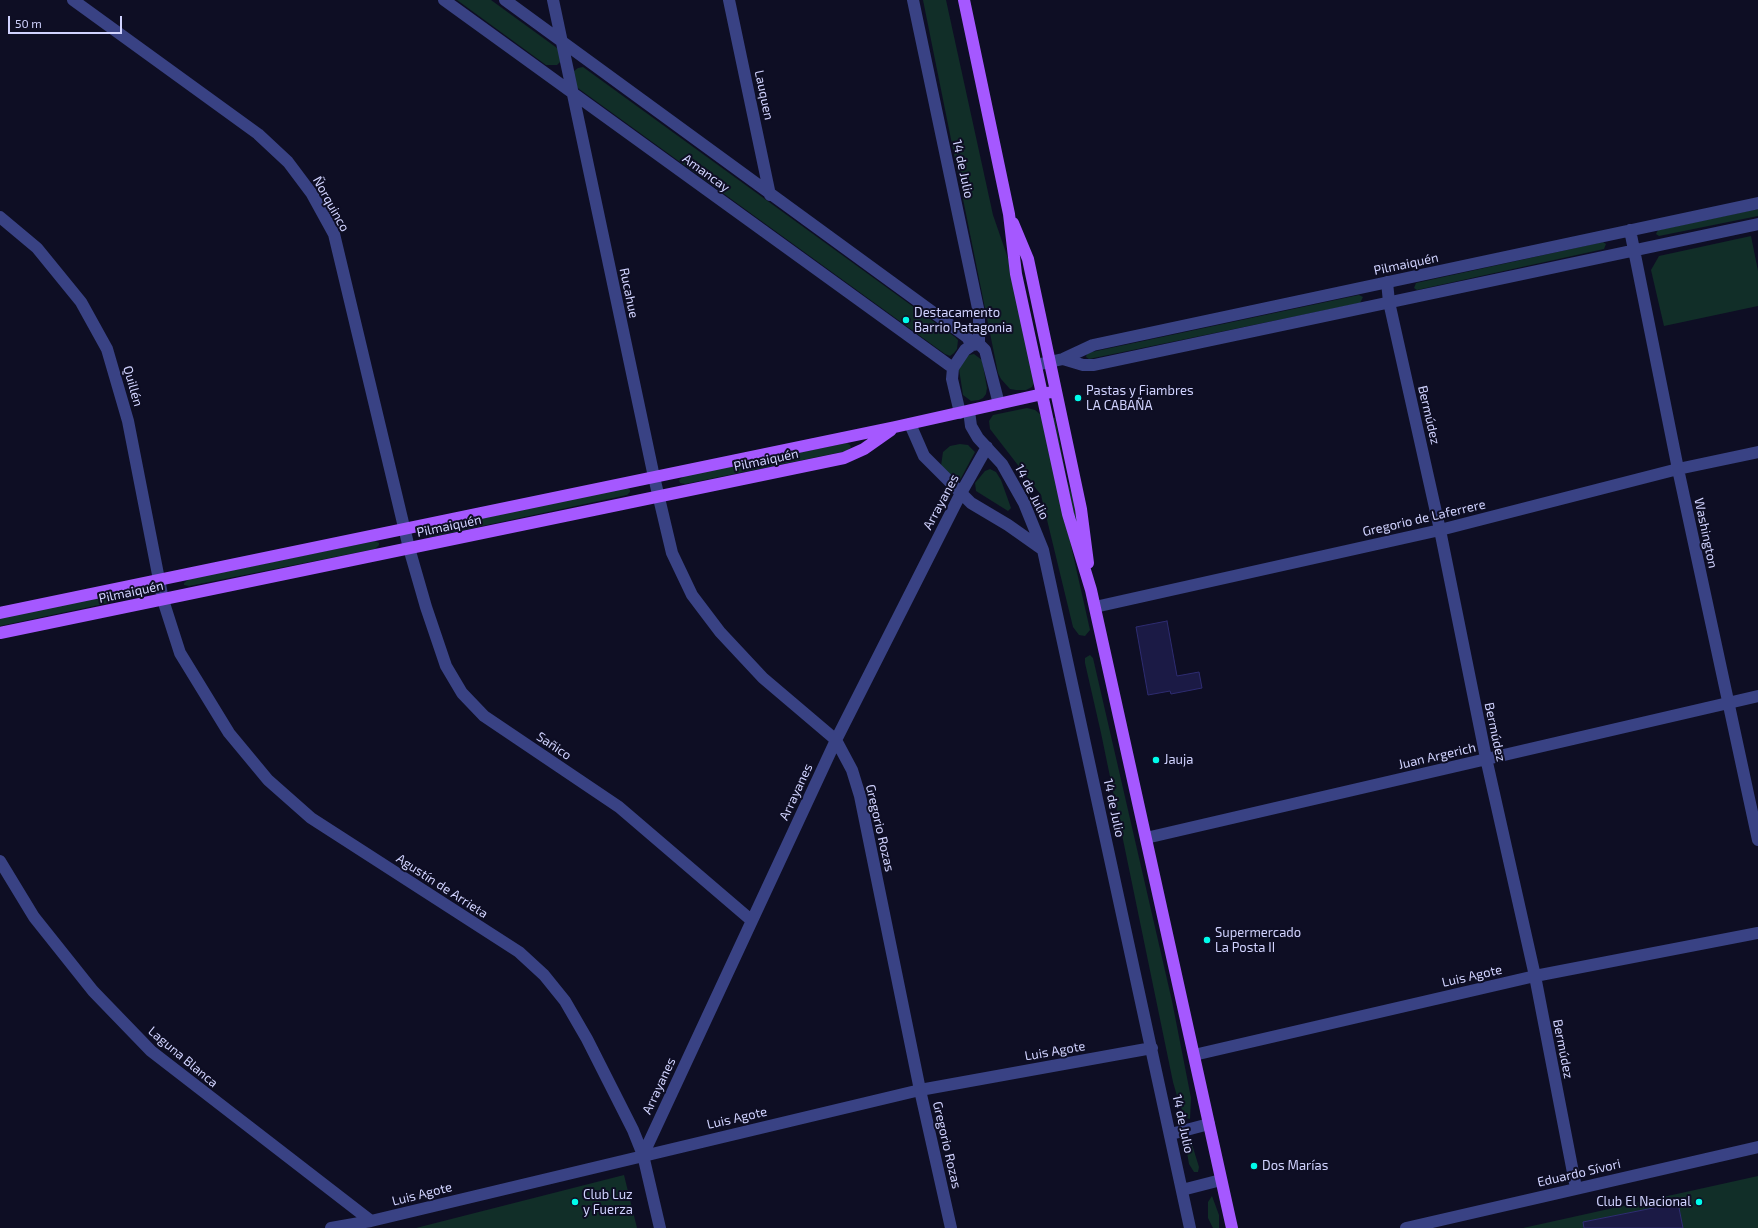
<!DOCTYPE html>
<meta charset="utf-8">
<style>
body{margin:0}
#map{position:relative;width:1758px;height:1228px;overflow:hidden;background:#0e0e24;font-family:"Exo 2",sans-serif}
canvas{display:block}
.scale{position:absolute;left:8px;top:16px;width:114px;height:18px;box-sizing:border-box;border:2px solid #d1d3ff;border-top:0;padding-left:5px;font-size:12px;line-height:14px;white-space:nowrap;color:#d1d3ff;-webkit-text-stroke:3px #0e0e24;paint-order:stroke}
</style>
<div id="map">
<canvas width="1758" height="1228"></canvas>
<div class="scale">50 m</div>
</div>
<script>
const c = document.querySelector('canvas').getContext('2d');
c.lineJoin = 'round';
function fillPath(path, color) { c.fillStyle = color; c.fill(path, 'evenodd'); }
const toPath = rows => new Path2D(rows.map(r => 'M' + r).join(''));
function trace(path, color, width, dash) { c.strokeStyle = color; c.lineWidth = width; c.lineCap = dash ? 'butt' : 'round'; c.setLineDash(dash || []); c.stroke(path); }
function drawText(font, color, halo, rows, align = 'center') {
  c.font = font + ' "Exo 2",sans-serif'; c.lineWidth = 4; c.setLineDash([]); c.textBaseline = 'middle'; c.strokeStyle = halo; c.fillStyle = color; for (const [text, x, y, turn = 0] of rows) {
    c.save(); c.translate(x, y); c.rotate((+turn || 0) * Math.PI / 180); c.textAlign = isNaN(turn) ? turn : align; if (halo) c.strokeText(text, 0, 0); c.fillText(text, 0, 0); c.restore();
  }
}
const green = toPath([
 [457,0,491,0,557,48,560,52,561,61,557,65,546,65],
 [923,0,946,0,993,215,1012,270,1035,381,1032,387,1026,390,1016,390,1010,389,1001,379,998,373],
 [583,67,955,337,958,340,957,349,954,353,950,356,945,354,575,86,573,76,574,71,578,68],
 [1758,209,1758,216,1659,236,1656,234,1658,230],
 [1751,236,1758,271,1758,306,1664,326,1651,270,1659,256],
 [1603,242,1606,244,1604,249,1417,290,1414,288,1416,283],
 [1359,295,1363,297,1360,303,1089,359,1086,357,1087,353],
 [974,354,982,360,987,388,986,394,983,398,979,400,971,401,963,395,959,369,965,358,969,355],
 [1027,408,1035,410,1040,414,1043,421,1090,630,1085,636,1079,635,1073,627,1041,495,990,429,989,421,993,415],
 [1053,418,1055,418,1067,480,1078,512,1078,534],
 [847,443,850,445,851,447,847,451,685,484,680,483,679,480,684,476],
 [960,444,968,445,975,452,960,480,954,481,941,466,943,452,950,446],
 [990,469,996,472,1001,480,1011,508,1008,511,976,491,975,483,985,471],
 [627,488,630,490,630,492,627,495,431,537,425,535,425,533,430,529],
 [375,541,379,543,379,545,375,549,189,586,184,585,184,583,189,579],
 [132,591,136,593,136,594,132,598,0,626,0,618],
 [1090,655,1093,658,1172,1001,1191,1098,1190,1119,1186,1118,1179,1103,1173,1082,1101,733,1085,663,1085,658],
 [1190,1138,1199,1167,1198,1172,1194,1172,1189,1164,1186,1147,1186,1139],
 [624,1175,637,1228,416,1228],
 [1758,1176,1758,1228,1523,1228],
 [1212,1196,1219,1215,1219,1228,1213,1228,1208,1218,1208,1202]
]);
const building = toPath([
 [1167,621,1177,676,1199,672,1202,688,1171,694,1170,691,1148,695,1136,627,1167,621],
 [1678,1203,1683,1228,1584,1228,1583,1222,1678,1203]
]);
const minor = toPath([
 [73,0,258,134,288,162,312,194,334,234,409,548,426,607,446,666,462,693,484,716,619,807,751,920],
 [444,0,953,368],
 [505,0,960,332,967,337,972,345],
 [553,0,654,477,672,553,692,595,720,632,763,678,836,740,852,770,860,796,920,1090,951,1228],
 [729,0,770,195],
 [913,0,979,313,979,344],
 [0,217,37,248,81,302,107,349,128,421,163,600,180,653,229,733,268,780,311,818,519,952,544,975,565,1001,587,1039,633,1130,643,1155,660,1228],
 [1630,230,1678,469,1758,840],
 [1387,282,1389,302,1440,530,1486,758,1535,976,1576,1188],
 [1063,359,1083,365,1094,365,1758,224],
 [1036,365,1063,359,1093,345,1758,203],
 [969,411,971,426,978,438,1002,464,1024,503,1043,550,1190,1228],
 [960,413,952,379,953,368,965,350,972,345,979,344,985,350,999,404],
 [910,424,924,456,971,503,1008,525,1042,549],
 [1095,607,1440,530,1678,469,1758,452],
 [1146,838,1758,696],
 [0,861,34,917,93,991,151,1051,371,1221],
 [1194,1055,1535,976,1758,933],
 [1171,1134,1209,1124],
 [643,1155,836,740,961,493,987,447],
 [1182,1190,1221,1180],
 [331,1228,371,1221,920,1090,1152,1048],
 [1406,1228,1758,1147]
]);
const major = toPath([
 [964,0,1009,214,1016,274,1068,514,1091,590,1232,1228],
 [1013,223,1028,259,1081,509,1088,563],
 [0,613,895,427,1056,391],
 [0,633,844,458,864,449,891,430]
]);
const markers = [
 [906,320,4,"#00fceb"],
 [1078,398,4,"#00fceb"],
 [1156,760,4,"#00fceb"],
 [1207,940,4,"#00fceb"],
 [1254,1166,4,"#00fceb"],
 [575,1202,4,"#00fceb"],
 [1699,1202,4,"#00fceb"]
];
const streetNames = [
 ["Lauquen",764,95,78],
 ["14 de Julio",963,169,78],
 ["Amancay",706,173,36],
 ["Ñorquinco",331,204,61],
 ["Pilmaiquén",1406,264,-12],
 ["Rucahue",629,293,78],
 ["Quillén",133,386,74],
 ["Bermúdez",1429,415,77],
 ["Pilmaiquén",766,460,-12],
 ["14 de Julio",1032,492,63],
 ["Arrayanes",941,502,-62],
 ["Gregorio de Laferrere",1424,518,-13],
 ["Pilmaiquén",449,526,-12],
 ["Washington",1706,533,78],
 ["Pilmaiquén",131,592,-12],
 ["Bermúdez",1495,732,78],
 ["Sañico",554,746,34],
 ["Juan Argerich",1437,756,-13],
 ["Arrayanes",796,792,-65],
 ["14 de Julio",1114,808,78],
 ["Gregorio Rozas",880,828,77],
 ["Agustín de Arrieta",442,886,33],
 ["Luis Agote",1472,976,-13],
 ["Bermúdez",1563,1049,79],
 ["Luis Agote",1055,1051,-10],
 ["Laguna Blanca",183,1057,40],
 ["Arrayanes",659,1086,-65],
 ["Luis Agote",737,1118,-13],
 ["14 de Julio",1183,1124,78],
 ["Gregorio Rozas",947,1145,77],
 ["Eduardo Sívori",1579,1173,-13],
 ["Luis Agote",422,1194,-14]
];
const poiNames = [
 ["Destacamento",914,313],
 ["Barrio Patagonia",914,328],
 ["Pastas y Fiambres",1086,391],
 ["LA CABAÑA",1086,406],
 ["Jauja",1164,760],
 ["Supermercado",1215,933],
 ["La Posta II",1215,948],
 ["Dos Marías",1262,1166],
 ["Club Luz",583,1195],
 ["y Fuerza",583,1210],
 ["Club El Nacional",1691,1202,"right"]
];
fillPath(green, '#112e28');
fillPath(building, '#1b1a45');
trace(building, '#2e2c71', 1);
trace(minor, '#394284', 12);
trace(major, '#a558ff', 12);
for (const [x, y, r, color] of markers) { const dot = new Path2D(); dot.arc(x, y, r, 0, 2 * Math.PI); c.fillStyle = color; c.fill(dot); trace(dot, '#0e0e24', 1.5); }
drawText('13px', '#d1d3ff', '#0e0e24', streetNames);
drawText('13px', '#d1d3ff', '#0e0e24', poiNames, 'left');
</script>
